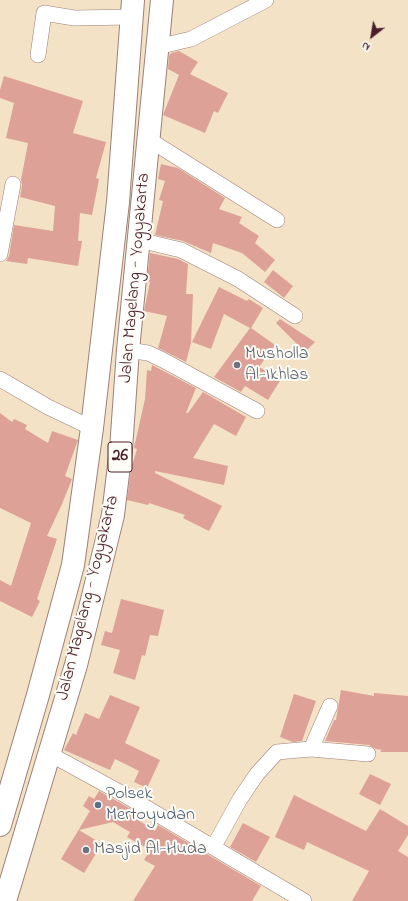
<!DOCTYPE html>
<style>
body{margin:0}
#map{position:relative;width:408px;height:901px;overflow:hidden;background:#f3e2c6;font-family:"Indie Flower",sans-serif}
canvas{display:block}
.north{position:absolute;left:352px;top:16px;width:40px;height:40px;-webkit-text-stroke:3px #fdfcf7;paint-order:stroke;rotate:211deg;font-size:11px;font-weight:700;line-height:16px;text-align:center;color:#4a1f2b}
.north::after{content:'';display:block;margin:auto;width:14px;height:18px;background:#4a1f2b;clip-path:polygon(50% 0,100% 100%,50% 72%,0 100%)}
</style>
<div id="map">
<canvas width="408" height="901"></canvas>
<div class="north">N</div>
</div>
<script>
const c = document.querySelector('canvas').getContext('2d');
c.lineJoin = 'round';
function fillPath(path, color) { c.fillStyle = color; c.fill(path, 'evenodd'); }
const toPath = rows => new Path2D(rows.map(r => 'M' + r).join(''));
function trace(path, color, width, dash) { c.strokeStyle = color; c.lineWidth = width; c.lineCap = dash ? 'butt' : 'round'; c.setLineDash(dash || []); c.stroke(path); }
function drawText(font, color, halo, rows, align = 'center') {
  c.font = font + ' "Indie Flower",sans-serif'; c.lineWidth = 4; c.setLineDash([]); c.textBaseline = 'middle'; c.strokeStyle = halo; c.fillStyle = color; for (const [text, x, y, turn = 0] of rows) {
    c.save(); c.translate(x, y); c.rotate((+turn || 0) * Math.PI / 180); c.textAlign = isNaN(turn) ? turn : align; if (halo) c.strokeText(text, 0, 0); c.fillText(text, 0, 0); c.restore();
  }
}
const building = toPath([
 [179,51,198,62,190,74,228,93,218,113,214,111,205,133,163,115,179,75,168,69,169,56,171,53],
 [4,76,83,101,73,133,106,142,96,178,99,179,92,215,80,213,78,241,82,241,78,266,28,258,27,264,6,261,9,256,14,225,53,231,55,206,20,197,22,185,21,180,28,143,6,138,14,103,0,98,0,90],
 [161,164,178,168,225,198,219,209,242,217,239,223,259,236,255,243,275,260,265,272,242,253,213,243,211,253,183,241,155,235,163,201,159,200,165,181,158,179],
 [150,253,178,259,188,264,186,294,193,294,191,343,186,362,158,348,167,316,144,311,150,282,147,281],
 [273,270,293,286,284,298,264,282],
 [219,287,247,301,249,299,263,308,251,328,275,345,259,367,281,379,268,400,245,386,241,392,214,377,250,328,224,314,211,349,192,342],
 [280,319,315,342,305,352,276,323],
 [152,365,196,388,186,413,188,413,203,392,246,417,236,436,214,424,193,458,228,466,224,485,155,471,155,473,222,506,209,531,183,518,185,515,149,503,148,505,127,500,131,469,137,449,134,448,145,399,147,370,151,371],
 [0,413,12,422,14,419,27,425,25,429,48,443,52,431,78,440,65,476,72,479,62,504,47,536,57,539,37,599,40,601,32,617,0,601,0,580,11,586,31,523,0,508],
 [121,599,164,610,158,636,150,635,145,656,142,655,135,680,113,673,120,650,101,645,105,631,112,633],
 [341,690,374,696,374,693,408,696,408,752,380,752,382,750,376,749,369,745,325,741,334,720,336,720],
 [294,694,316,701,302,741,293,742,280,737],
 [110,695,140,707,125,743,160,760,147,788,134,782,139,771,115,759,110,770,64,750,73,733,76,735,85,713,99,719],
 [370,774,391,784,380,805,359,794],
 [99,791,138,813,135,818,155,831,158,825,261,886,252,901,133,901,155,866,144,860,150,850,127,837,130,832,113,822,79,830,102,844,84,873,61,859,90,811,83,806,89,796,94,799],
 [294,795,366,831,380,809,408,826,408,835,398,851,408,857,408,901,352,901,369,871,307,842,304,850,275,837],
 [243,823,270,837,256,862,230,847]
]);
const street = toPath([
 [157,47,191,39,266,0],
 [38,55,44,13,74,18,131,17],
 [148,139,277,220],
 [139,240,181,250,238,279,295,316],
 [0,254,13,184],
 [128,350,148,353,161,359,257,411],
 [0,379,48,407,92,428],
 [311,749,330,706],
 [48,753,123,794,304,901],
 [214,846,240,799,257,774,277,752,311,749,368,754]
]);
const highway = toPath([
 [0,825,38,695,73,565,92,428,118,202,133,0],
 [5,901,76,665,113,515,121,449,128,350,162,0]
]);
const markers = [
 [237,365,4,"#6b7280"],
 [98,805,4,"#5c6f8a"],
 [86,850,4,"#6b7280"]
];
const shields = [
 [120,457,24]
];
const shieldNames = [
 ["26",120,457]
];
const streetNames = [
 ["Jalan Magelang - Yogyakarta",136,278,-85],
 ["Jalan Magelang - Yogyakarta",89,598,-76]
];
const worshipNames = [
 ["Musholla",245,355],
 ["Al-Ikhlas",245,376],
 ["Masjid Al-Huda",94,850]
];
const serviceNames = [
 ["Polsek",106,795],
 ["Mertoyudan",106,816]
];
fillPath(building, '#dea197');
trace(street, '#9e8078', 16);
trace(highway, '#9e8078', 24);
trace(street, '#fff', 15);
trace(highway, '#fff', 22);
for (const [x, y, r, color] of markers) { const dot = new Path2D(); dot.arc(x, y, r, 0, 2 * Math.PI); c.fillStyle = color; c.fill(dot); trace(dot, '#fdfcf7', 1.5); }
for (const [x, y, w] of shields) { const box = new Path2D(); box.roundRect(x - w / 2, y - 15, w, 30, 3); c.fillStyle = '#fdfcf7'; c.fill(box); trace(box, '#4a1f2b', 1); }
drawText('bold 17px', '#4a1f2b', null, shieldNames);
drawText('18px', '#4a1f2b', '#fdfcf7', streetNames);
drawText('18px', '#5b616d', '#fdfcf7', worshipNames, 'left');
drawText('18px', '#4e5e75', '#fdfcf7', serviceNames, 'left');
</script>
